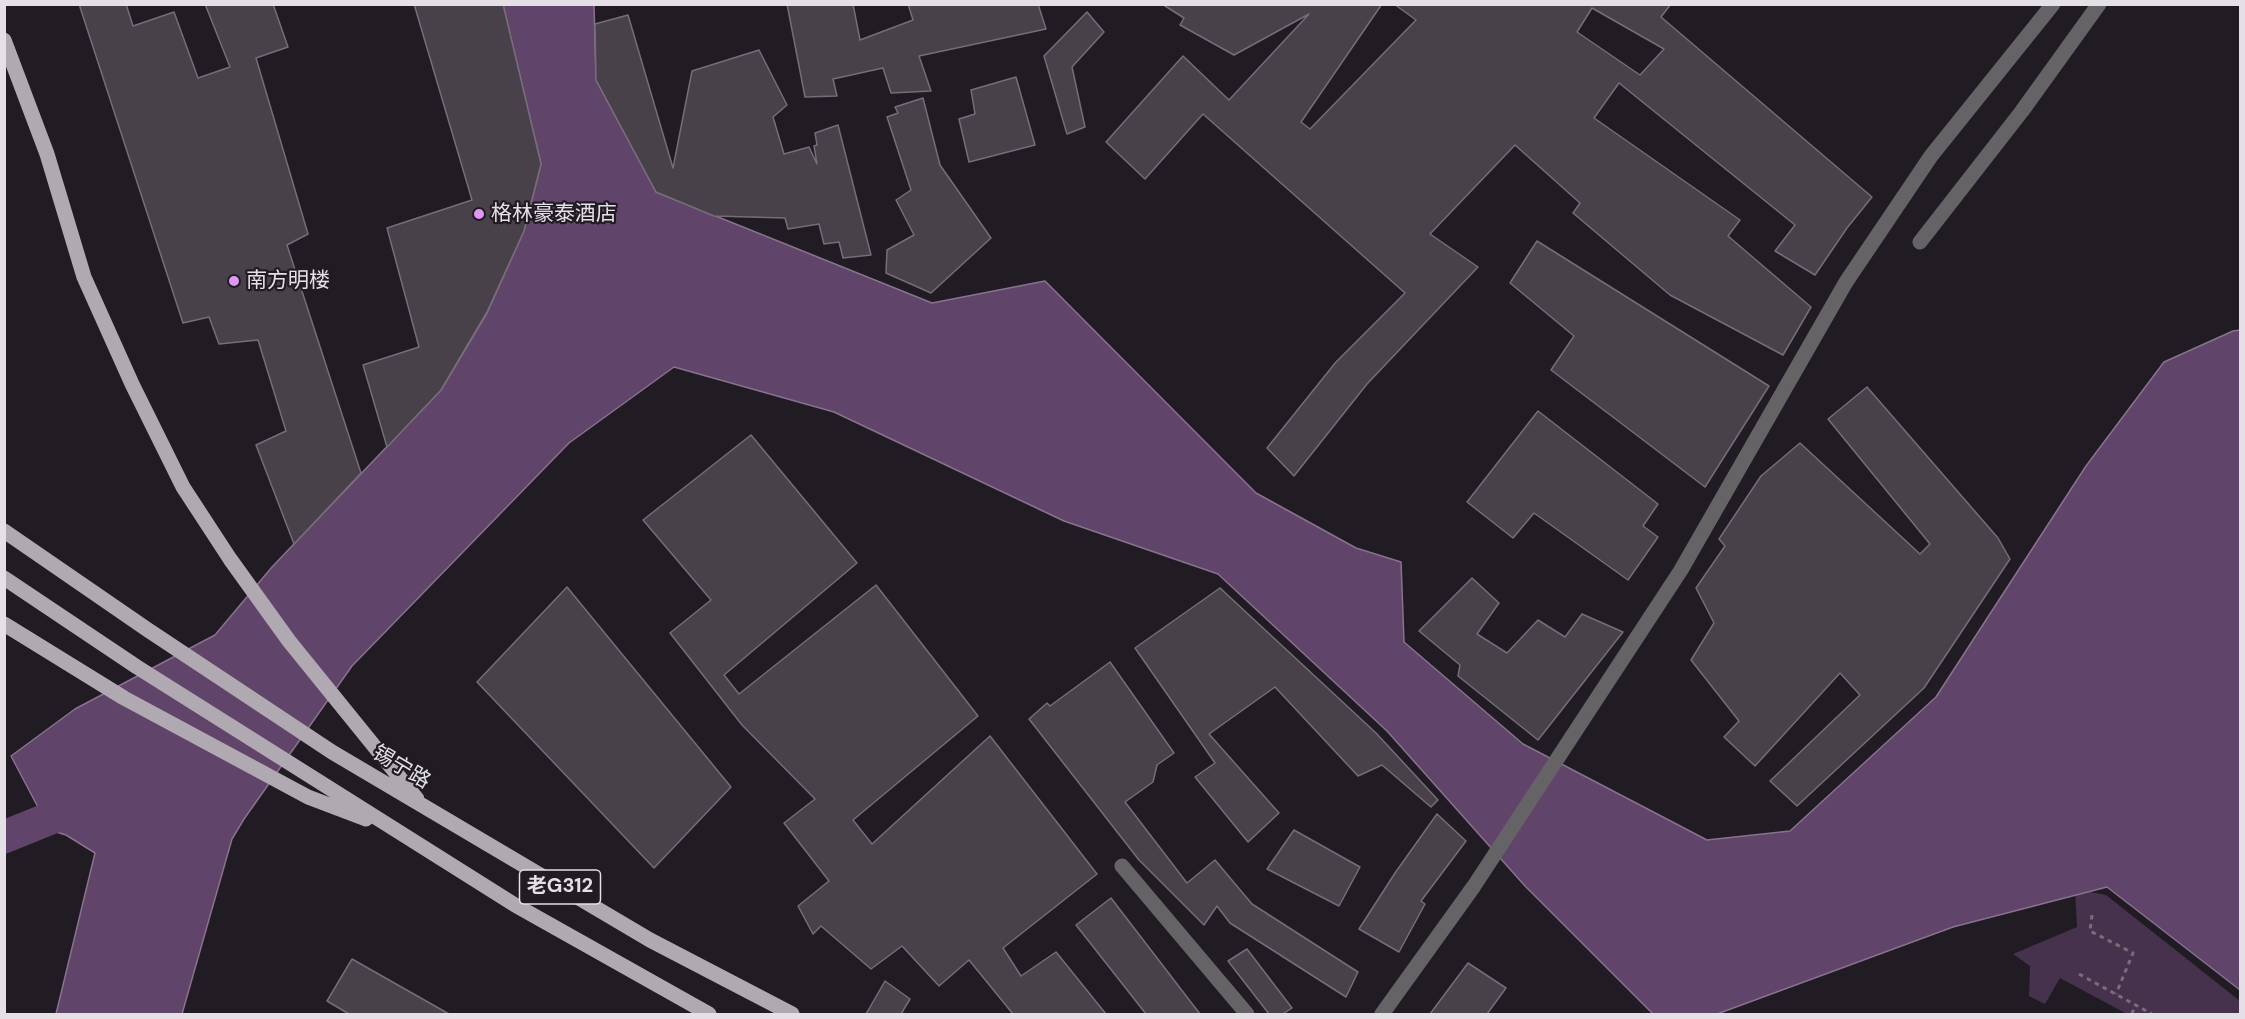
<!DOCTYPE html>
<meta charset="utf-8">
<style>
body{margin:0}
#map{position:relative;width:2245px;height:1019px;overflow:hidden;background:#211b23;font-family:"DM Sans",sans-serif}
canvas{display:block}
.frame{position:absolute;inset:0;border:6px solid #e4e0e6;pointer-events:none}
</style>
<div id="map">
<canvas width="2245" height="1019"></canvas>
<div class="frame"></div>
</div>
<script>
const c = document.querySelector('canvas').getContext('2d');
c.lineJoin = 'round';
function fillPath(path, color) { c.fillStyle = color; c.fill(path, 'evenodd'); }
const toPath = rows => new Path2D(rows.map(r => 'M' + r).join(''));
function trace(path, color, width, dash) { c.strokeStyle = color; c.lineWidth = width; c.lineCap = dash ? 'butt' : 'round'; c.setLineDash(dash || []); c.stroke(path); }
function drawText(font, color, halo, rows, align = 'center') {
  c.font = font + ' "DM Sans","Noto Sans SC",sans-serif'; c.lineWidth = 4.5; c.setLineDash([]); c.textBaseline = 'middle'; c.strokeStyle = halo; c.fillStyle = color; for (const [text, x, y, turn = 0] of rows) {
    c.save(); c.translate(x, y); c.rotate((+turn || 0) * Math.PI / 180); c.textAlign = isNaN(turn) ? turn : align; if (halo) c.strokeText(text, 0, 0); c.fillText(text, 0, 0); c.restore();
  }
}
const green = toPath([
 [2075,889,2106,895,2240,1001,2240,1014,2127,1014,2060,978,2045,1004,2029,996,2030,966,2013,954,2077,927]
]);
const water = toPath([
 [503,5,594,5,596,80,656,192,932,303,1045,281,1256,493,1356,548,1401,562,1404,642,1523,744,1707,840,1790,831,1936,697,2086,466,2164,362,2233,331,2240,330,2240,990,2107,887,1953,927,1717,1014,1653,1014,1525,886,1387,731,1218,574,1064,521,834,412,674,367,569,443,352,666,244,819,232,839,182,1014,56,1014,95,853,66,835,50,830,11,756,75,709,215,635,272,567,441,390,487,313,524,231,541,164,503,5]
]);
const river = toPath([
 [4,837,88,803]
]);
const building = toPath([
 [79,4,126,4,133,26,174,12,198,78,230,67,205,4,273,4,288,47,256,58,308,234,287,245,361,473,294,544,256,445,286,431,258,340,219,344,209,317,183,323,79,4],
 [414,4,503,4,541,164,524,231,487,312,441,390,387,447,363,365,419,347,387,228,472,200,414,4],
 [787,4,853,4,860,40,913,20,908,4,1038,4,1046,29,919,56,931,91,891,93,883,68,833,79,837,96,805,97,787,4],
 [1162,4,1382,4,1301,122,1310,129,1416,20,1394,4,1671,4,1661,17,1872,197,1847,228,1815,275,1775,251,1795,225,1619,83,1594,118,1740,220,1728,236,1811,307,1783,355,1670,295,1573,213,1580,203,1515,145,1430,234,1478,267,1367,384,1294,476,1267,448,1336,362,1405,293,1203,114,1145,179,1106,142,1183,56,1229,100,1309,14,1234,55,1180,25,1184,18,1162,4],
 [1592,8,1664,49,1640,75,1577,32,1592,8],
 [1087,12,1104,32,1072,67,1085,127,1067,134,1044,56,1087,12],
 [628,15,673,168,692,71,759,50,787,105,773,117,784,154,809,147,817,164,814,146,817,145,815,133,838,125,871,255,843,258,839,242,824,244,819,224,788,229,785,218,714,216,656,192,596,80,595,24,628,15],
 [1016,77,1035,145,969,162,959,119,975,114,971,90,1016,77],
 [923,98,940,165,991,238,931,293,886,273,887,250,914,235,896,200,911,190,887,117,898,113,895,107,923,98],
 [1537,241,1769,386,1705,487,1551,370,1574,336,1510,283,1537,241],
 [1867,387,1998,538,2010,559,1924,688,1797,806,1770,781,1860,695,1840,673,1755,766,1724,737,1739,721,1691,660,1714,623,1696,588,1725,546,1719,539,1761,476,1800,443,1920,554,1930,544,1828,419,1867,387],
 [1538,411,1658,504,1643,526,1658,537,1628,580,1534,513,1513,538,1467,502,1538,411],
 [751,435,857,563,724,675,739,694,876,585,978,716,853,820,872,844,990,736,1097,874,1003,948,1021,976,1056,952,1106,1014,1013,1014,969,960,939,986,902,946,871,969,821,926,813,934,798,906,829,881,784,823,815,799,742,725,670,633,711,600,643,520,751,435],
 [1472,578,1499,603,1477,634,1507,653,1538,620,1565,637,1582,614,1623,632,1538,740,1458,676,1460,665,1419,631,1472,578],
 [567,587,731,787,654,868,477,682,567,587],
 [1220,588,1376,733,1438,800,1431,807,1382,765,1358,776,1275,687,1209,734,1279,813,1248,842,1195,777,1215,763,1135,648,1220,588],
 [1110,662,1174,753,1157,765,1153,782,1125,802,1187,883,1215,860,1252,904,1358,972,1346,997,1230,923,1217,906,1204,925,1139,860,1029,719,1047,703,1050,706,1110,662],
 [1437,814,1466,841,1421,901,1425,904,1399,952,1359,929,1395,873,1437,814],
 [1294,830,1360,867,1339,906,1267,869,1294,830],
 [1111,898,1200,1014,1146,1014,1076,925,1111,898],
 [1247,949,1292,1008,1283,1014,1269,1014,1228,961,1247,949],
 [352,959,449,1014,349,1014,327,1001,352,959],
 [1468,963,1506,988,1487,1014,1430,1014,1468,963],
 [885,981,910,999,901,1014,866,1014,885,981]
]);
const path = toPath([
 [2092,915,2090,931,2133,953,2116,994],
 [2079,974,2152,1014],
 [2132,1014,2135,1005]
]);
const minor = toPath([
 [1920,242,2022,111,2099,4],
 [1122,866,1247,1014],
 [1382,1014,1474,886,1681,570,1846,282,1931,156,2053,4]
]);
const major = toPath([
 [4,40,47,154,84,277,132,384,183,487,230,559,289,641,417,799],
 [4,531,148,630,332,752,650,940,792,1014],
 [4,578,137,667,515,905,709,1014],
 [4,624,124,698,308,797,366,819]
]);
const markers = [
 [479,214,6,"#de98f3"],
 [234,281,6,"#de98f3"]
];
const shields = [
 [560,887,81]
];
const shieldNames = [
 ["老G312",560,887]
];
const poiNames = [
 ["格林豪泰酒店",491,214],
 ["南方明楼",246,281]
];
const streetNames = [
 ["锡宁路",401,768,31]
];
fillPath(green, '#46324c');
fillPath(water, '#614469');
trace(water, '#88738e', 1.5);
trace(river, '#614469', 33);
fillPath(building, '#48414a');
trace(building, '#756e78', 1.5);
trace(path, '#757077', 3, [4.5, 4.5]);
trace(minor, '#666367', 15);
trace(major, '#b0a9b2', 15);
for (const [x, y, r, color] of markers) { const dot = new Path2D(); dot.arc(x, y, r, 0, 2 * Math.PI); c.fillStyle = color; c.fill(dot); trace(dot, '#211b23', 2); }
for (const [x, y, w] of shields) { const box = new Path2D(); box.roundRect(x - w / 2, y - 17, w, 34, 4.5); c.fillStyle = '#211b23'; c.fill(box); trace(box, '#e4e0e6', 1.5); }
drawText('bold 20px', '#e4e0e6', null, shieldNames);
drawText('21px', '#e4e0e6', '#211b23', poiNames, 'left');
drawText('21px', '#e4e0e6', '#211b23', streetNames);
</script>
